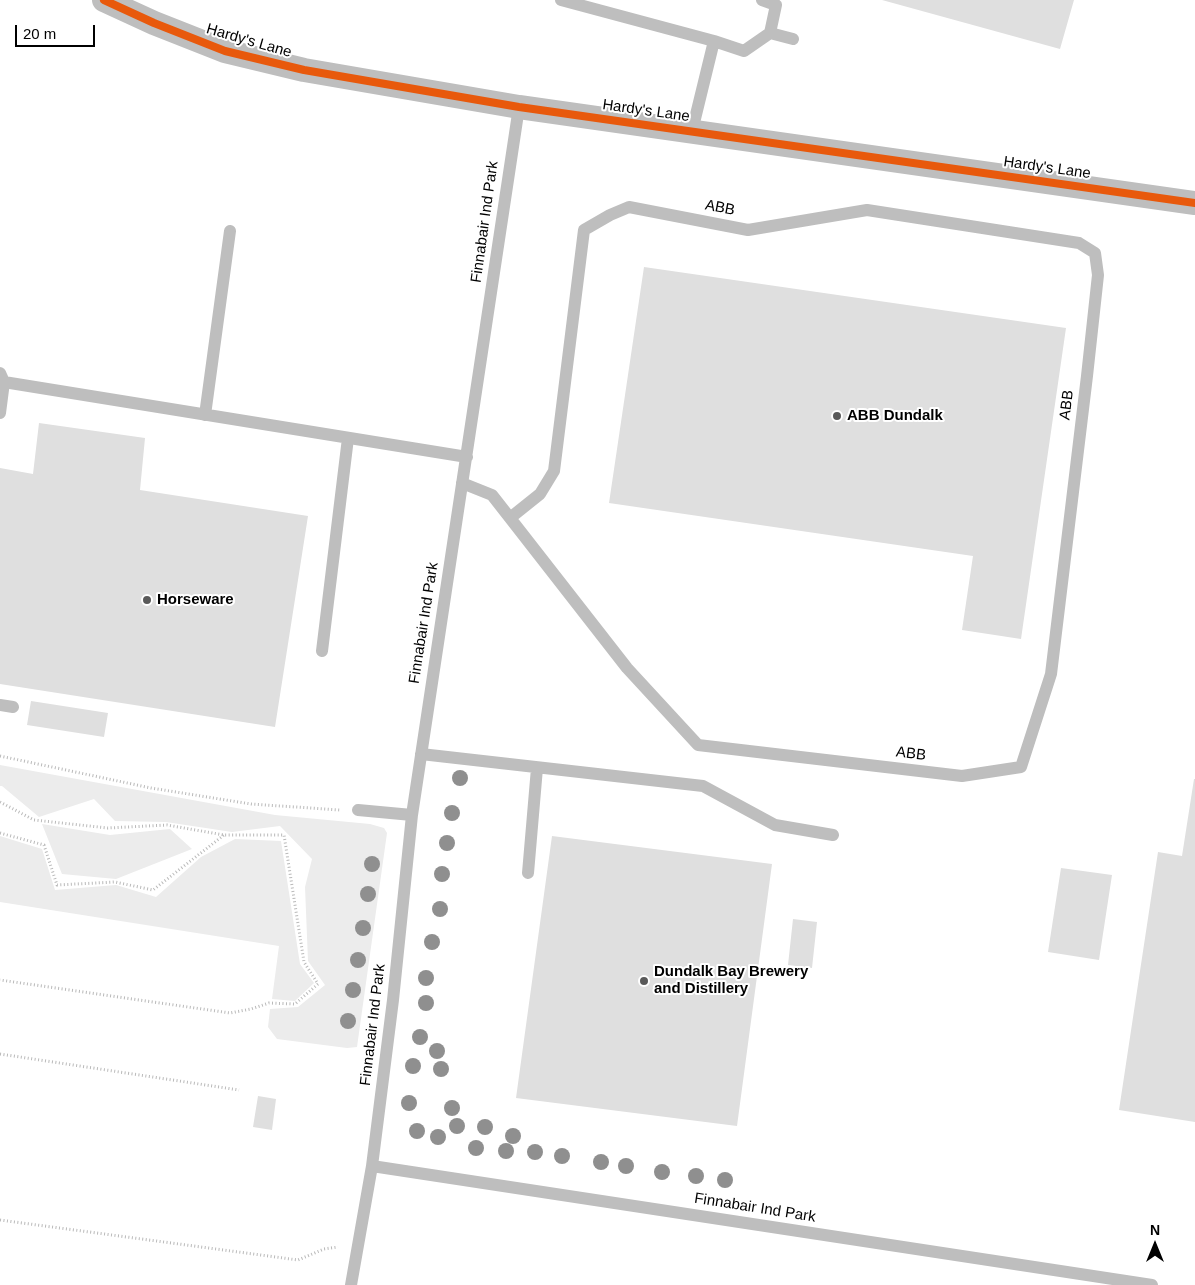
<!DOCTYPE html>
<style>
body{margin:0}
#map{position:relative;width:1195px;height:1285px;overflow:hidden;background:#fff;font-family:Helvetica,sans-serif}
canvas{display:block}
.north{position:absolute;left:1130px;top:1220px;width:50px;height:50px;-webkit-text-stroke:4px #fff;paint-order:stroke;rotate:0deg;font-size:14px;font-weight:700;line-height:20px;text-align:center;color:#000}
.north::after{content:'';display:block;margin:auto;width:18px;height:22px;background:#000;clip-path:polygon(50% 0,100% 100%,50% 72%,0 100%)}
.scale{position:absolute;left:15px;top:25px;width:80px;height:22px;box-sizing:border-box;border:2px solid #000;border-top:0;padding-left:6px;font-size:15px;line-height:18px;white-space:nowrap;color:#000;-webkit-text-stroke:4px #fff;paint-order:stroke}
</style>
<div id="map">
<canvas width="1195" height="1285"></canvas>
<div class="north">N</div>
<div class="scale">20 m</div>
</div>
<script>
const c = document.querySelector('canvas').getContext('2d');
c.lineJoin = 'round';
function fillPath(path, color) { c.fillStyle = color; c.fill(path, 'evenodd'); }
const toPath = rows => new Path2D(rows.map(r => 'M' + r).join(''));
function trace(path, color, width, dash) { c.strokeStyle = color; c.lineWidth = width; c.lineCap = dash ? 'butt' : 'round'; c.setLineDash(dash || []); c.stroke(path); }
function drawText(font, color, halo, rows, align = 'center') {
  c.font = font + ' Helvetica,sans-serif'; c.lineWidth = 4; c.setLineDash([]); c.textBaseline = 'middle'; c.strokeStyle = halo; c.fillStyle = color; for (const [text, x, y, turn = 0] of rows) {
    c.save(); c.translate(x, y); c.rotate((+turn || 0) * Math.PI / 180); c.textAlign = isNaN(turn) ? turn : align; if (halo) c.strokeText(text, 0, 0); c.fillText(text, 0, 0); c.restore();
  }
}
const green = toPath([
 [0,765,275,815,370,824,384,828,387,833,357,1047,347,1048,277,1039,268,1027,270,1009,298,1007,325,985,308,961,305,887,312,859,280,826,232,832,166,822,115,821,94,799,39,817,2,786,0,786],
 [42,824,110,835,170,829,192,849,116,879,62,874],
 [0,836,42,849,55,890,116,885,156,897,201,857,235,839,281,841,300,964,314,983,295,1001,272,999,279,946,0,902]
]);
const building = toPath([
 [882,0,1074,0,1060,49],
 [644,267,1066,328,1021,639,962,630,973,556,609,503],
 [39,423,145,438,140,490,308,516,275,727,0,684,0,468,33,474],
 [31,701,108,713,104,737,27,725],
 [1194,779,1195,779,1195,1122,1119,1110,1158,852,1182,856],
 [552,836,772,864,737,1126,516,1098],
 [1061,868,1112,875,1099,960,1048,952],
 [793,919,817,922,812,968,788,965],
 [258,1096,276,1099,272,1130,253,1127]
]);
const path = toPath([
 [0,756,151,788,251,804,340,810],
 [0,802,34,820,108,828,167,825,224,835,284,835,304,962,318,984,295,1004,269,1003,251,1009,230,1013,0,980],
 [0,833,44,845,57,885,115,882,153,890,224,835],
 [0,1054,239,1090],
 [0,1220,298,1260,324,1249,338,1247]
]);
const service = toPath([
 [561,0,714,41,692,131],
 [770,33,793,39],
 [714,41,744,51,770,33,776,5,762,0],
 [519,107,412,815,393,1000,372,1166,1152,1285],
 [0,373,4,382,0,413],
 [4,382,467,457],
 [205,415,230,231],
 [462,483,492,495,510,518,627,668,698,745,962,776,1021,767,1051,674,1087,376,1098,275,1095,253,1079,243,867,210,748,230,629,207,610,215,584,230,554,471,540,494,510,518],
 [322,651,348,438],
 [0,705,13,707],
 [421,754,703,786,775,825,833,835],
 [358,810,412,815],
 [528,873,537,768],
 [351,1285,372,1166]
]);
const minor = toPath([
 [104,0,154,23,225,51,304,70,519,107,1195,203]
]);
const cycleway = toPath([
 [104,0,154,23,225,51,304,70,519,107,1195,203]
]);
const trees = [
 [460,778],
 [452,813],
 [447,843],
 [372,864],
 [442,874],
 [368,894],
 [440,909],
 [363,928],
 [432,942],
 [358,960],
 [426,978],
 [353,990],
 [426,1003],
 [348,1021],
 [420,1037],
 [437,1051],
 [413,1066],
 [441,1069],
 [409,1103],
 [452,1108],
 [457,1126],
 [485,1127],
 [417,1131],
 [513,1136],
 [438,1137],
 [476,1148],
 [506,1151],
 [535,1152],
 [562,1156],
 [601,1162],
 [626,1166],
 [662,1172],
 [696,1176],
 [725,1180]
];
const markers = [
 [837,416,5,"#595959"],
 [147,600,5,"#595959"],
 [644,981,5,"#595959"]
];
const streetNames = [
 ["Hardy's Lane",249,41,16],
 ["Hardy's Lane",646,111,8],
 ["Hardy's Lane",1047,168,8],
 ["ABB",720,208,11],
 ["Finnabair Ind Park",485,222,-82],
 ["ABB",1067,405,-83],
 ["Finnabair Ind Park",424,623,-81],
 ["ABB",911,754,7],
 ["Finnabair Ind Park",373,1025,-83],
 ["Finnabair Ind Park",755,1208,9]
];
const poiNames = [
 ["ABB Dundalk",847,416],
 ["Horseware",157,600],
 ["Dundalk Bay Brewery",654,972],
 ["and Distillery",654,989]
];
fillPath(green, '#ececec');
fillPath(building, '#dfdfdf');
trace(path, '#b9b9b9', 3, [1, 2.5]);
trace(service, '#bebebe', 12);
trace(minor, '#bebebe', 24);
trace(cycleway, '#e8590c', 8);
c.fillStyle = '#8f8f8f';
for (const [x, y] of trees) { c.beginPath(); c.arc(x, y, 8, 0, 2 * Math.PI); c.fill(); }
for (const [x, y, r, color] of markers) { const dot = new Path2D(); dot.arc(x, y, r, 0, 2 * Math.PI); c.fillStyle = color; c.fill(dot); trace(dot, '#fff', 2); }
drawText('15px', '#000', '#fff', streetNames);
drawText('bold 15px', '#000', '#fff', poiNames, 'left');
</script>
